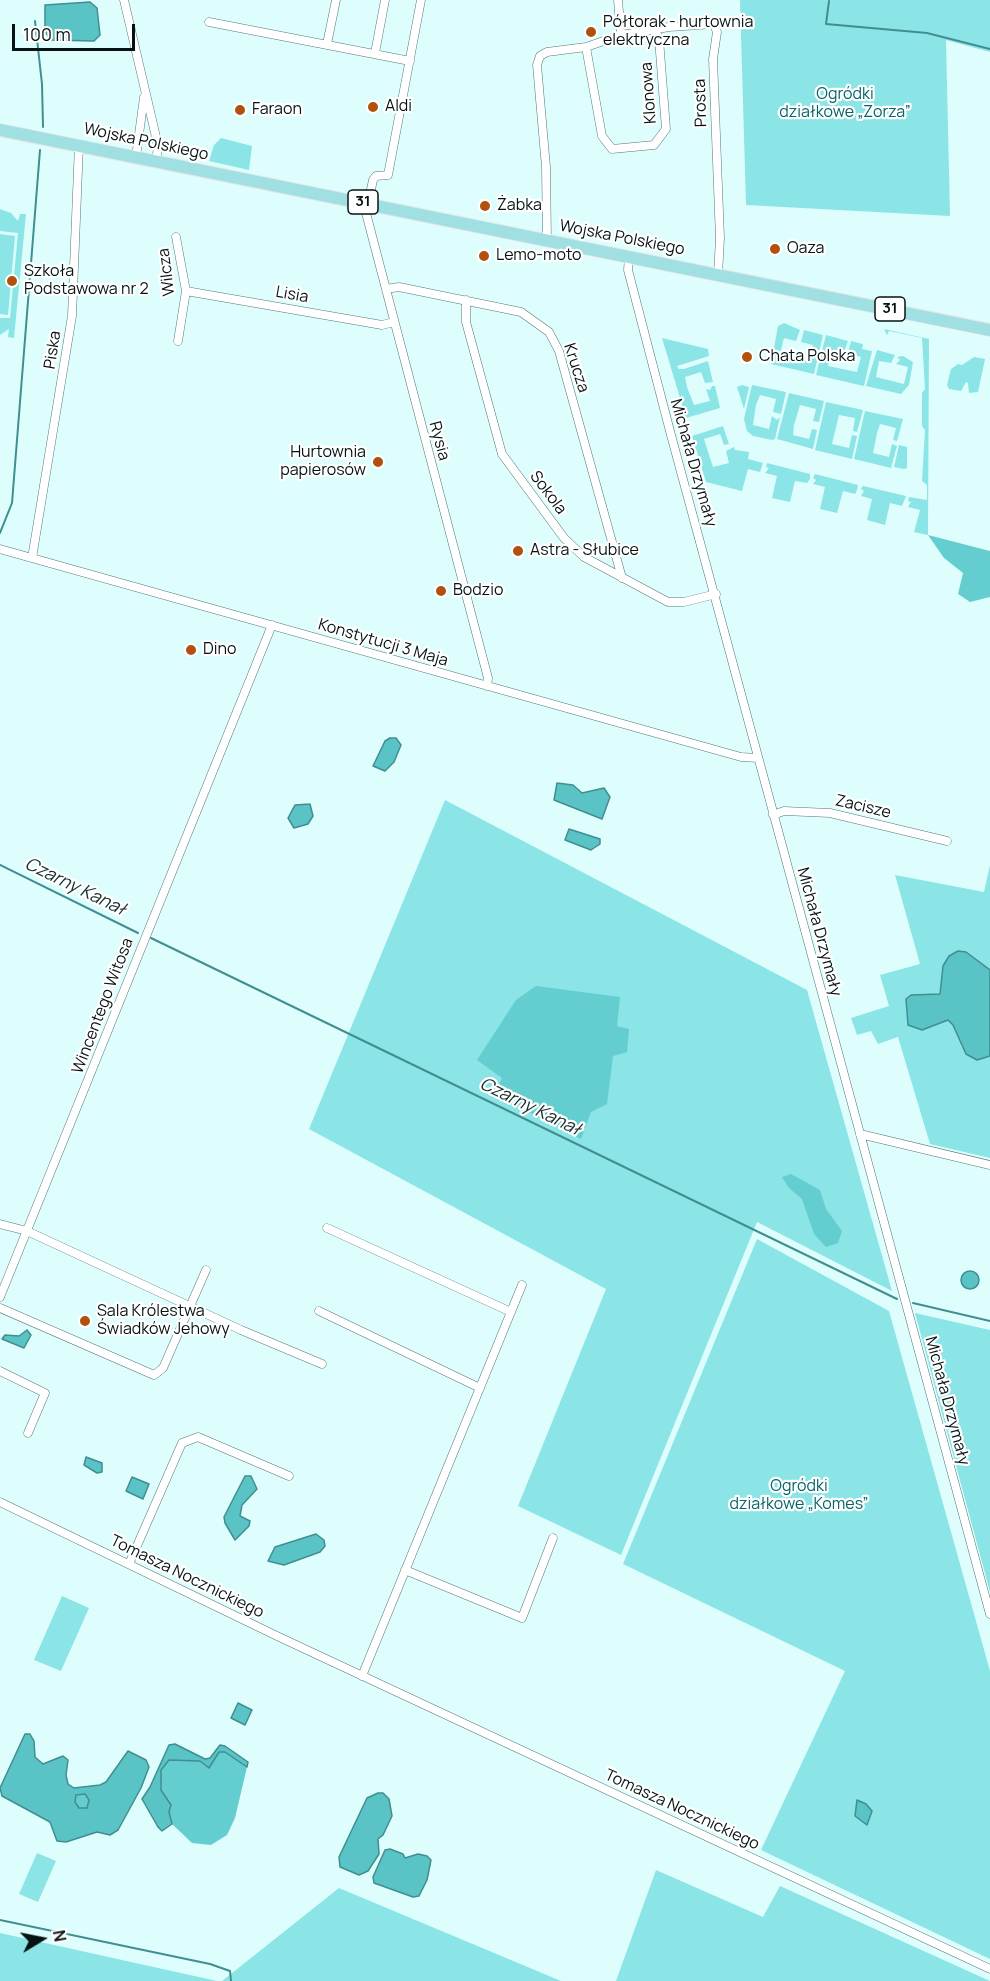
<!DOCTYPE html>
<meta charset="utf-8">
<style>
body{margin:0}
#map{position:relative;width:990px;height:1981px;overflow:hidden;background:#defefe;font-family:Manrope,sans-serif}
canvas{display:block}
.north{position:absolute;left:12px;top:1909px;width:60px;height:60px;-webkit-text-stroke:4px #fff;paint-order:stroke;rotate:80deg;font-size:16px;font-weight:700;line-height:24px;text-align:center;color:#071313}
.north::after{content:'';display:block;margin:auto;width:21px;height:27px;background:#071313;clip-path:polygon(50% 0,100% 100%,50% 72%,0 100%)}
.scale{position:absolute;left:12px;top:24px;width:123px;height:27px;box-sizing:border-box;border:3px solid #071313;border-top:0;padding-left:8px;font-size:18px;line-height:21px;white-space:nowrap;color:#071313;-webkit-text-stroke:4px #fff;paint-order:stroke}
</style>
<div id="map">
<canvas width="990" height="1981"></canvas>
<div class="north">N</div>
<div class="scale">100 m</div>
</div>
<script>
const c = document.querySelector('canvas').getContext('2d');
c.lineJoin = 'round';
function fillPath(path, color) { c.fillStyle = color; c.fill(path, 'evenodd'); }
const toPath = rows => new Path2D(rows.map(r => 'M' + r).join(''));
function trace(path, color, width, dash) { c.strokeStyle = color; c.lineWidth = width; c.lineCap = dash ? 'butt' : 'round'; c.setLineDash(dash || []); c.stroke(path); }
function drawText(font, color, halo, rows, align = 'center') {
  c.font = font + ' Manrope,sans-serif'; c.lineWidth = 4.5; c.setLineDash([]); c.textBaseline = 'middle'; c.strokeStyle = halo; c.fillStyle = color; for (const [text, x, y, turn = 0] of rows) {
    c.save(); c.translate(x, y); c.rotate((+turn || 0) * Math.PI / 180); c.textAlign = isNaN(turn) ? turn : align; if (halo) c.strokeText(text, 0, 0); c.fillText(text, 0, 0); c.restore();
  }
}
const green = toPath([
 [740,0,990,0,990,52,946,40,950,216,746,205],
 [221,138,252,146,249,170,209,161,214,145],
 [0,209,11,213,18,221,20,214,26,214,14,338,8,337,9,329,0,335,0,318,10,318,18,233,0,231],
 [0,234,15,236,8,315,0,314],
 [784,323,800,330,796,341,784,338,780,354,790,357,809,361,813,345,801,342,804,330,823,335,814,374,771,364,778,326],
 [884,329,929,339,928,535,914,532,920,510,908,507,911,502,908,501,909,497,927,500,927,485,922,481,925,430,922,426,922,393,925,389,922,338,889,331,887,335],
 [826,335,848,341,844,352,832,350,828,366,857,372,861,357,848,353,851,341,863,344,862,349,872,351,864,386,816,375],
 [662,338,708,349,709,356,677,366,679,369,684,369,708,361,713,382,705,383,701,372,685,377,687,387,694,405,710,401,706,389,710,390,712,386,715,386,720,408,686,418],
 [877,350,895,355,891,363,879,361,876,377,904,384,908,367,896,364,900,360,897,357,903,356,913,362,909,385,901,394,866,386],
 [974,357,985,359,978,392,969,393,968,383,966,382,961,391,949,389,947,385,951,369,958,364,962,365],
 [742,385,749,387,744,409,737,387],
 [752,385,786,392,781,414,773,412,776,399,760,395,756,405,753,425,769,429,772,416,777,420,780,417,775,439,772,440,753,436,747,431,744,419],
 [789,393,824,401,819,422,813,421,816,409,800,405,794,425,793,435,809,439,812,429,817,430,813,449,777,439],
 [826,402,863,410,857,432,853,431,855,418,839,415,832,444,849,448,852,435,857,436,852,459,815,450],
 [865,411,903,419,897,441,893,440,896,428,880,424,877,433,873,453,889,457,892,444,897,446,891,468,854,459],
 [723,426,729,444,724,445,720,434,704,439,713,467,729,463,726,451,734,447,735,450,749,452,748,459,763,463,760,472,748,469,742,491,706,482,692,436],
 [899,445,907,447,907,468,904,469,894,467],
 [767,463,810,474,810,479,807,483,795,481,790,502,772,498,777,476,765,473,769,468,766,467],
 [815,474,858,485,857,490,855,494,843,491,837,513,820,509,825,487,813,484,816,480,813,478],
 [863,486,906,496,902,506,890,503,885,525,867,520,872,499,861,496,864,491,861,489],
 [445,800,807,990,892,1291,757,1222,621,1555,518,1506,606,1289,309,1129],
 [990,865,990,1158,930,1144,898,1037,878,1044,871,1031,857,1035,851,1018,889,1006,880,975,920,964,895,875,984,892],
 [757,1239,889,1311,990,1671,990,1959,761,1850,845,1671,623,1564],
 [915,1313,990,1330,990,1592],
 [62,1596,89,1608,61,1671,34,1660],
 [37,1853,56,1861,38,1902,19,1894],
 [656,1870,763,1917,780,1886,990,1981,616,1981],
 [339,1888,561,1981,222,1981],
 [0,1933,217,1981,0,1981]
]);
const forest = toPath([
 [928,535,990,551,990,597,970,602,958,594,963,573,944,558],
 [536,986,620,997,617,1026,629,1029,627,1052,613,1056,607,1104,591,1112,581,1139,494,1094,502,1078,477,1060,516,1000],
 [791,1174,820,1190,826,1209,842,1231,838,1243,826,1247,814,1234,802,1199,789,1188,782,1177],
 [219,1752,225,1752,247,1767,235,1818,227,1835,211,1845,192,1843,172,1824,161,1790,161,1770,169,1760,200,1761,209,1768],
 [85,1794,89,1800,87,1808,79,1808,75,1802,76,1795]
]);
const water = toPath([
 [90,2,97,8,100,35,94,41,50,40,45,31,45,5,90,2],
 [390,738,396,738,401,745,394,762,385,771,373,766,385,741,390,738],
 [557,783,573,785,582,793,604,788,610,797,602,819,554,800,557,783],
 [310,804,313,816,308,824,294,828,288,818,295,805,310,804],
 [569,829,600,839,600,844,591,850,565,840,569,829],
 [958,951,966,952,990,970,990,1056,977,1060,966,1054,953,1025,948,1020,922,1030,908,1025,906,999,911,995,940,994,943,966,949,956,958,951],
 '961 1280a9 9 0 1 1 18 0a9 9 0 1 1-18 0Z',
 [27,1330,31,1335,24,1348,2,1339,5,1335,19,1336,27,1330],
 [86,1457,102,1463,102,1472,97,1473,84,1465,86,1457],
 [245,1476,251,1476,257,1489,242,1505,240,1516,250,1521,249,1526,235,1540,225,1523,224,1517,245,1476],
 [132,1477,149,1484,143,1499,126,1491,132,1477],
 [316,1534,324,1540,325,1546,320,1552,284,1565,268,1561,275,1547,316,1534],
 [238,1703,252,1710,245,1725,231,1718,238,1703],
 [25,1734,30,1734,34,1741,35,1757,43,1764,63,1756,68,1760,66,1775,68,1784,74,1788,100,1785,106,1782,128,1751,146,1760,149,1767,141,1788,118,1830,110,1835,97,1832,66,1842,57,1841,50,1822,2,1796,0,1788,25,1734],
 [85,1794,89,1800,87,1808,79,1808,75,1802,76,1795,85,1794],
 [175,1744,205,1759,210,1758,220,1745,225,1746,248,1762,247,1767,225,1752,219,1752,209,1768,200,1761,169,1760,161,1770,161,1790,171,1805,169,1812,172,1824,162,1831,158,1827,142,1799,150,1787,169,1745,175,1744],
 [378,1793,383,1793,389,1799,392,1816,383,1835,378,1839,379,1854,368,1871,359,1875,340,1867,339,1857,367,1798,378,1793],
 [857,1800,866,1804,872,1811,867,1825,855,1816,857,1800],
 [390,1849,403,1854,405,1858,418,1854,427,1856,431,1860,427,1880,419,1896,413,1897,374,1883,373,1877,385,1850,390,1849]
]);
const stream = toPath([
 [829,1,826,24,927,33,990,49],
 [35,21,42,84,43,127],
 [0,533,12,503,40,150],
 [0,865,138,933],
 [151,938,897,1299],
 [913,1303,990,1321],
 [0,1920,210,1964,230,1971,231,1981]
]);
const street = toPath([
 [124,0,153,124,158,146,156,161],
 [421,0,388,175,376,176,373,180,366,213,488,678,487,686],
 [618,0,621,35],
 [209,22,410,61],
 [327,44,336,0],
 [586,47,602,136,612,149,654,145,666,129,659,39,655,30],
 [375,53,385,0],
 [136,157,144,97],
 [176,237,186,291,178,341],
 [547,240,546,167,537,65,540,56,547,52,586,47,621,35,669,27,714,24,717,32,713,59,720,238,718,275],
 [629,257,628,270,671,435,990,1614],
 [386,289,399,287,521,312,549,332,559,351,622,578],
 [186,291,382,325,394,322],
 [466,300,466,322,502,454,564,538,584,557,668,602,684,602,716,594],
 [0,549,741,757,758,758],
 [32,558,72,316,79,145],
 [773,815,784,811,830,813,947,841],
 [860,1134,990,1165],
 [0,1224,27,1231,241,1330,322,1364],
 [327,1228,511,1312],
 [0,1297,272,625],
 [0,1308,154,1375,163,1368,206,1270],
 [319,1311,480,1388],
 [0,1371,45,1393,28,1433],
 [0,1502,277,1636,990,1969],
 [129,1564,182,1443,198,1437,289,1476],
 [405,1570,522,1618,553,1538],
 [362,1676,522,1285]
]);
const primary = toPath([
 [0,130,990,330]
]);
const markers = [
 [591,32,6,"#b2510f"],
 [373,107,6,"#b2510f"],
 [240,110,6,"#b2510f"],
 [485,206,6,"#b2510f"],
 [775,249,6,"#b2510f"],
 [484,256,6,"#b2510f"],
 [12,281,6,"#b2510f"],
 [747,357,6,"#b2510f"],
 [378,462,6,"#b2510f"],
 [518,551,6,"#b2510f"],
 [441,591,6,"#b2510f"],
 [191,650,6,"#b2510f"],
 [85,1321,6,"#b2510f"]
];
const shields = [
 [363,202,30],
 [890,309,30]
];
const shieldNames = [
 ["31",363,202],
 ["31",890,309]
];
const poiNames = [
 ["Półtorak - hurtownia",603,23],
 ["elektryczna",603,41],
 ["Aldi",385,107],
 ["Faraon",252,110],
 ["Żabka",497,206],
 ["Oaza",787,249],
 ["Lemo-moto",496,256],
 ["Szkoła",24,272],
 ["Podstawowa nr 2",24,290],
 ["Chata Polska",759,357],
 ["Hurtownia",366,453,"right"],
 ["papierosów",366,471,"right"],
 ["Astra - Słubice",530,551],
 ["Bodzio",453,591],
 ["Dino",203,650],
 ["Sala Królestwa",97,1312],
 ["Świadków Jehowy",97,1330]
];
const streetNames = [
 ["Klonowa",649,93,-94],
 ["Prosta",701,103,-92],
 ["Wojska Polskiego",146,142,12],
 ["Wojska Polskiego",622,238,11],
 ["Wilcza",167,272,-97],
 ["Lisia",292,295,10],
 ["Piska",53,350,-81],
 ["Krucza",576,368,72],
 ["Rysia",439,441,75],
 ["Michała Drzymały",693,463,74],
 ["Sokola",548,493,53],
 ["Konstytucji 3 Maja",383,643,16],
 ["Zacisze",863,807,13],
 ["Michała Drzymały",819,932,75],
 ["Wincentego Witosa",103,1006,-69],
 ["Michała Drzymały",947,1401,75],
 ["Tomasza Nocznickiego",187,1577,26],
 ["Tomasza Nocznickiego",682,1810,25]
];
const parkNames = [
 ["Ogródki",845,95],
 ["działkowe „Zorza”",845,113],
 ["Ogródki",799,1487],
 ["działkowe „Komes”",799,1505]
];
const waterNames = [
 ["Czarny Kanał",75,887,26],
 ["Czarny Kanał",530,1107,26]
];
fillPath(green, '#8be4e6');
fillPath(forest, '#64cdcf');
fillPath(water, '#5ac3c6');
trace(water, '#418e90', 1.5);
trace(stream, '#418e90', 2);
trace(street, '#597575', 9);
trace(primary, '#e6e7e7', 14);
trace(street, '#fff', 8);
trace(primary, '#a0e0e2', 12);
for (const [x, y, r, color] of markers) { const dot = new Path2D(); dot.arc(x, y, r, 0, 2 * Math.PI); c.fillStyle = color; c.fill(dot); trace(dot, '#fff', 2); }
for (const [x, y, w] of shields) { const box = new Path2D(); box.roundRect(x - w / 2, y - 12, w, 24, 4.5); c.fillStyle = '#fff'; c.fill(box); trace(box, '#071313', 1.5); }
drawText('bold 15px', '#071313', null, shieldNames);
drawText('16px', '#071313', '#fff', poiNames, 'left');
drawText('16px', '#071313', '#fff', streetNames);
drawText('16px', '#076467', '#fff', parkNames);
drawText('italic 18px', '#192d2d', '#fff', waterNames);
</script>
